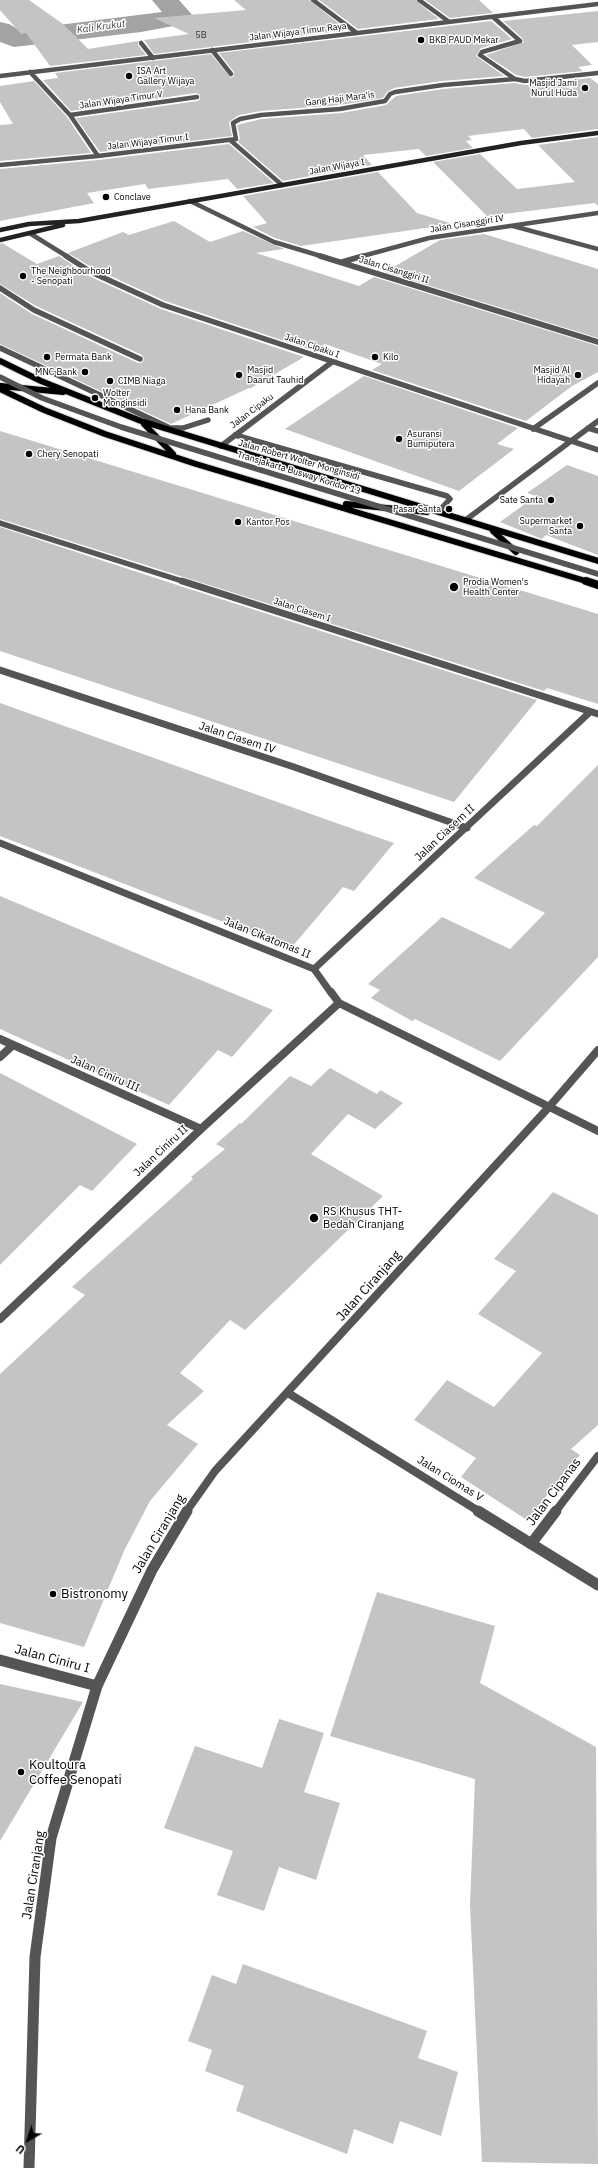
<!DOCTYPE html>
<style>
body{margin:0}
#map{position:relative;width:598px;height:2168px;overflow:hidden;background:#fff;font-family:"IBM Plex Sans",sans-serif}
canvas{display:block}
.north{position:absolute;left:8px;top:2120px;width:40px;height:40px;-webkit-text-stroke:3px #fff;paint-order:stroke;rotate:219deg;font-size:11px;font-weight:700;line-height:16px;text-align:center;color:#000}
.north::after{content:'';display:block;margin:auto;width:14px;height:18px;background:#000;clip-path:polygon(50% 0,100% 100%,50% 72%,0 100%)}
</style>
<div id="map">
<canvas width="598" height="2168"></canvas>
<div class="north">U</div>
</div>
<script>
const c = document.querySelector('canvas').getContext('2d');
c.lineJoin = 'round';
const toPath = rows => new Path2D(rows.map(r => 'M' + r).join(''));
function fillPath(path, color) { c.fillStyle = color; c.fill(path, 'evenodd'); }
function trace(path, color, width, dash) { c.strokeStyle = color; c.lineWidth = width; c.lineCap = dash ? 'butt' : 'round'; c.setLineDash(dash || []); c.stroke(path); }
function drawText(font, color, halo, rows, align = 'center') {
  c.font = font + ' "IBM Plex Sans",sans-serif'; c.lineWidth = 3; c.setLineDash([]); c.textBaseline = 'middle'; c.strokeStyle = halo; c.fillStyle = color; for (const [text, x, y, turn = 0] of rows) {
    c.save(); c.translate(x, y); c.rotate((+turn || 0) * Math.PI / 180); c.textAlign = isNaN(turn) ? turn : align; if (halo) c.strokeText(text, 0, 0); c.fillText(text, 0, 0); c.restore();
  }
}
const river = toPath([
 [152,0,179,0,194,17,190,23,141,32,14,47,0,42,0,22,9,24,19,30,162,12,152,0]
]);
const building = toPath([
 [0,0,29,0,63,24,88,49,138,41,138,45,146,55,50,66,26,33,21,34,0,10],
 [234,0,309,0,347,30,154,54,144,40,189,34,154,18,246,10],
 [319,0,415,0,439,19,358,29],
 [425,0,479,0,493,13,450,18],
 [598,11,598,42,572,45,592,65,578,67,583,71,525,77,516,75,486,55,524,42,522,38,503,21],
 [491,21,512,39,481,48,476,56,504,76,442,81,394,88,387,92,383,98,340,105,261,111,239,115,229,122,232,136,100,152,76,118,198,101,200,99,200,95,196,93,71,111,43,80,58,78,55,73,211,54,231,78,234,76,234,72,219,53],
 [590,78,598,84,598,129,532,138,524,129,468,136,472,140,466,141,473,148,426,156,419,149,363,155,372,165,283,181,238,142,240,138,237,125,261,119,341,113,386,105,396,96,443,89,515,83,525,85],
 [34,81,67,117,91,153,0,161,0,125,13,124,0,102,0,86],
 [598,137,598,206,595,203,487,216,433,162,480,154,517,189,575,182,538,145],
 [229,144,274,183,237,189,228,179,148,189,145,184,87,193,94,203,0,221,0,169,98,160],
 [378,172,417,213,453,224,301,246,275,238,253,227,267,223,243,196],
 [174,221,210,242,243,231,284,249,256,253,359,286,374,277,598,346,598,372,572,386,526,421,372,370,382,364,325,344,314,351,165,301,93,268,68,253,123,232,129,235],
 [484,234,598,269,598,338,385,272,440,240],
 [2,243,37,264,59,256,89,276,161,309,304,357,251,388,249,388,171,424,0,344,0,293,32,314,138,363,142,363,144,359,142,355,36,306,0,284,0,244],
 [364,376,518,428,497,444,514,449,459,491,285,429],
 [0,431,598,614,598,704,547,688,544,691,0,519],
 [567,465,598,476,598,555,546,535,542,539,500,522,536,496,527,493],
 [0,527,180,586,537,700,454,802,0,651],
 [0,703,339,824,394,843,354,891,343,887,291,948,0,836],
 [598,765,598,957,500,1061,415,1019,412,1021,371,998,380,990,368,984,442,917,510,949,545,913,474,878,534,825,537,826],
 [0,896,174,969,273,1010,232,1057,218,1050,169,1105,0,1029],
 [330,1068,377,1094,380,1090,403,1103,375,1129,348,1114,311,1154,383,1196,245,1330,230,1320,180,1373,204,1391,167,1425,198,1444,150,1501,124,1551,84,1647,0,1623,0,1374,85,1295,72,1287,193,1179,191,1177,225,1149,216,1144,240,1123,241,1124,290,1076,311,1086],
 [0,1073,137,1144,92,1191,80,1185,0,1265],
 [553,1192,598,1215,598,1425,571,1449,580,1455,527,1520,461,1477,476,1458,414,1420,447,1380,494,1407,542,1353,478,1314,516,1271,494,1259],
 [377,1592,495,1626,480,1683,596,1747,598,2164,482,2162,470,1905,475,1779,330,1736],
 [0,1684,83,1702,0,1841],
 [279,1719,324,1733,304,1792,340,1803,316,1880,279,1867,264,1911,217,1895,233,1851,164,1828,195,1746,262,1768],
 [243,1964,427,2031,418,2058,458,2072,441,2136,400,2121,393,2144,354,2129,347,2154,236,2111,244,2086,205,2071,212,2050,188,2041,212,1975,236,1984]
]);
const serviceFar1 = toPath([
 [141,43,153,58]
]);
const service = toPath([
 [0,288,34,310,140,359],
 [0,348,170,428,183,428,208,420],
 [588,428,598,431],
 [235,435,447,496,450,499,439,511],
 [571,441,598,421]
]);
const minorFar4 = toPath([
 [313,0,357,33],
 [419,0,448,21],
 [493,17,520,41,482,52,480,55,515,79,525,81,598,73],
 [212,50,231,74],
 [30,72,70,115,98,156],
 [0,76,598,4],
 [70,115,197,97],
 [230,140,282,185],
 [0,165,98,156,236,139,233,123,240,119,261,115,340,109,385,101,390,94,395,92,443,85,515,79],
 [190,201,274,242,324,257],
 [513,226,598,249],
 [31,234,68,257],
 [359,257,429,238,598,213]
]);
const minorFar3 = toPath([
 [66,256,91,272,163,305,598,450],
 [320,256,598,342],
 [342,262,363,256],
 [533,429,598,383],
 [221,446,332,362],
 [467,519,571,441],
 [0,523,185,582]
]);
const minorFar2 = toPath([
 [182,581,598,714],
 [0,670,294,767,467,828],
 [0,843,314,969,331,993],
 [314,969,590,712]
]);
const minorFar1 = toPath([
 [331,992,339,1003,598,1131],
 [0,1039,201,1129],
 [0,1057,13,1045],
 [0,1319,201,1129,339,1003],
 [288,1393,480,1512],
 [186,1512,215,1471,549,1107,598,1050],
 [555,1512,598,1456]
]);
const minor = toPath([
 [478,1511,598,1585],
 [531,1544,556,1511],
 [0,1660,97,1686],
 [29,2168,35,1957,51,1838,97,1686,152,1570,187,1511]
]);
const secondary = toPath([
 [0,230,29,224,79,221,521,143,598,133],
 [0,240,63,225]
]);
const primaryFar1 = toPath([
 [0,361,41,381,141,421,598,561],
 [1,386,63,392],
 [0,389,44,410,105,434,196,464,589,582],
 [144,424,173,454],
 [346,504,427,512],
 [493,531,516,552]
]);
const primary = toPath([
 [586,581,598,585]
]);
const serviceBridge = toPath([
 [0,377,42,398,121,427,598,574]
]);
const markers = [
 [421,40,4,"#000"],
 [129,76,4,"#000"],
 [585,88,4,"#000"],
 [106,197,4,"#000"],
 [23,276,4,"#000"],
 [47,357,4,"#000"],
 [375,357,4,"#000"],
 [85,372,4,"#000"],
 [239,375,4,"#000"],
 [578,375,4,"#000"],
 [110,381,4,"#000"],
 [95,398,4,"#000"],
 [177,410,4,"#000"],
 [399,439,4,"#000"],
 [29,454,4,"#000"],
 [551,500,4,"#000"],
 [449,509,4,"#000"],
 [238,522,4,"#000"],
 [580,526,4,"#000"],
 [454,587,5,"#000"],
 [314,1218,5,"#000"],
 [53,1594,4,"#000"],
 [21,1772,4,"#000"]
];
const farStreetnames = [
 ["Jalan Wijaya Timur Raya",298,32,-7],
 ["Gang Haji Mara'is",340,99,-7],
 ["Jalan Wijaya Timur V",121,100,-8],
 ["Jalan Wijaya Timur I",148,142,-7],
 ["Jalan Wijaya I",337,167,-10],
 ["Jalan Cisanggiri IV",467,224,-9],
 ["Jalan Cisanggiri II",394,270,17],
 ["Jalan Cipaku I",312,346,19],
 ["Jalan Cipaku",252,411,-37],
 ["Jalan Robert Wolter Monginsidi",299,460,16],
 ["Transjakarta Busway Koridor 13",299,473,17],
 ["Jalan Ciasem I",302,610,18]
];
const numberNames = [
 ["5B",201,35]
];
const farPoinames = [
 ["BKB PAUD Mekar",429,40],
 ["ISA Art",137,71],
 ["Gallery Wijaya",137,81],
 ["Masjid Jami",577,83,"right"],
 ["Nurul Huda",577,93,"right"],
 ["Conclave",114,197],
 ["The Neighbourhood",31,271],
 ["- Senopati",31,281],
 ["Permata Bank",55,357],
 ["Kilo",383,357],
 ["Masjid",247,370],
 ["Daarut Tauhid",247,380],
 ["Masjid Al",570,370,"right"],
 ["Hidayah",570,380,"right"],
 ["MNC Bank",77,372,"right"],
 ["CIMB Niaga",118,381],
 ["Wolter",103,393],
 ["Monginsidi",103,403],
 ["Hana Bank",185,410],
 ["Asuransi",407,434],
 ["Bumiputera",407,444],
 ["Chery Senopati",37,454],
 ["Sate Santa",543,500,"right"],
 ["Pasar Santa",441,509,"right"],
 ["Supermarket",572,521,"right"],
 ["Santa",572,531,"right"],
 ["Kantor Pos",246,522],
 ["Prodia Women's",463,582],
 ["Health Center",463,592]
];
const farWaternames = [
 ["Kali Krukut",101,27,-8]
];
const streetNames = [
 ["Jalan Ciasem IV",237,738,18],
 ["Jalan Ciasem II",445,833,-43],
 ["Jalan Cikatomas II",267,938,22],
 ["Jalan Ciniru III",105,1074,24],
 ["Jalan Ciniru II",161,1151,-43],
 ["Jalan Ciomas V",450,1479,32]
];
const poiNames = [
 ["RS Khusus THT-",323,1212],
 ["Bedah Ciranjang",323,1225]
];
const nearStreetnames = [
 ["Jalan Ciranjang",369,1286,-48],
 ["Jalan Cipanas",554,1492,-53],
 ["Jalan Ciranjang",159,1534,-59],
 ["Jalan Ciniru I",52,1659,15],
 ["Jalan Ciranjang",34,1875,-81]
];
const nearPoinames = [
 ["Bistronomy",61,1594],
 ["Koultoura",29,1765],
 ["Coffee Senopati",29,1780]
];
fillPath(river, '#a3a3a3');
fillPath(building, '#c4c4c4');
trace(primaryFar1, '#dbdbdb', 8);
trace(primary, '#dbdbdb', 10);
trace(serviceFar1, '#555', 4.5);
trace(service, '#555', 5.5);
trace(minorFar4, '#555', 4.5);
trace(minorFar3, '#555', 5.5);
trace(minorFar2, '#555', 7);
trace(minorFar1, '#555', 8);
trace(minor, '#555', 11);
trace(secondary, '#222', 4.5);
trace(primaryFar1, '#000', 6);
trace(primary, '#000', 8);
trace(serviceBridge, '#555', 5.5);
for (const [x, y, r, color] of markers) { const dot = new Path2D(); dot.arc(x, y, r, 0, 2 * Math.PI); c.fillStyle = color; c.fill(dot); trace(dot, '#fff', 1.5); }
drawText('9px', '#000', '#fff', farStreetnames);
drawText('9px', '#313131', null, numberNames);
drawText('9px', '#000', '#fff', farPoinames, 'left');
drawText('italic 10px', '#444', '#fff', farWaternames);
drawText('11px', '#000', '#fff', streetNames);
drawText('11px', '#000', '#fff', poiNames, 'left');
drawText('13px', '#000', '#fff', nearStreetnames);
drawText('13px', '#000', '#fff', nearPoinames, 'left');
</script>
